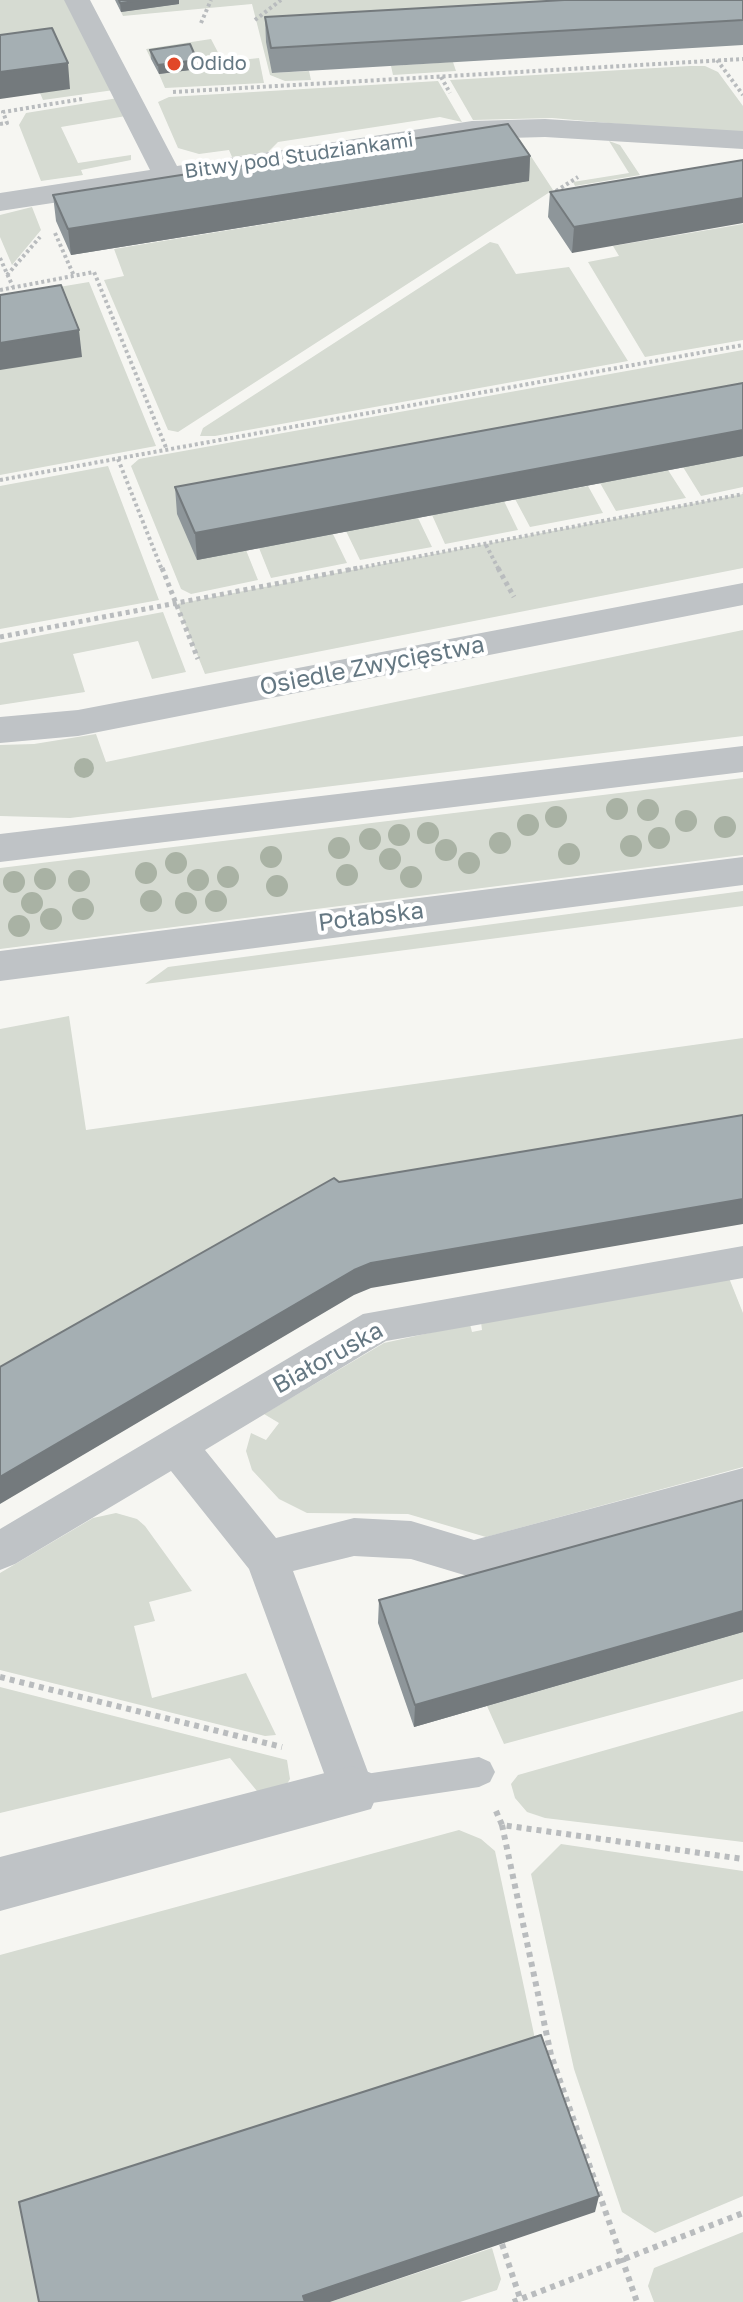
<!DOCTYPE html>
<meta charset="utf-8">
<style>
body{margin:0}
canvas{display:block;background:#f6f6f2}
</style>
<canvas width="743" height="2302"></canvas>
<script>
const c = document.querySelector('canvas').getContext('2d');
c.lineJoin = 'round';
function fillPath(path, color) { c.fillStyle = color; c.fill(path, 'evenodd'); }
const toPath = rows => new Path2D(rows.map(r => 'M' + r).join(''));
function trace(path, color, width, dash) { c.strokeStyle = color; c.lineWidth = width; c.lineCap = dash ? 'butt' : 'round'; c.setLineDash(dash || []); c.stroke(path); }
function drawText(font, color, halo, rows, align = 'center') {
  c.font = font + ' "Golos Text",sans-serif'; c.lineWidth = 8; c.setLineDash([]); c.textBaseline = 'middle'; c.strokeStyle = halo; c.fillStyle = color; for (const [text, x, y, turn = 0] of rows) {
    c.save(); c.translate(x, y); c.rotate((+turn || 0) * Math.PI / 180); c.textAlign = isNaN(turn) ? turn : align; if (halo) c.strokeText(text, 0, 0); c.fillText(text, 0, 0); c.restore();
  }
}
const green = toPath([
 [0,0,69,0,114,90,43,100,40,93,70,88,0,61],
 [177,0,743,0,272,73,309,71,311,80,285,81,270,75,252,4,123,16,121,12,179,4],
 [211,39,223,62,259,58,264,83,165,88,159,74,198,68,151,59,146,49],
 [453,62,456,71,393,75,391,66],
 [690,66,705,66,718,72,743,106,743,135,552,118,473,120,450,80],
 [438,81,462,122,440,117,278,142,268,152,232,157,229,150,199,154,178,148,158,102,169,97],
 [118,98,126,116,61,127,78,163,131,155,131,160,81,170,83,175,41,181,19,125,26,113],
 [519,138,553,190,178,432,168,430,104,280,124,276,114,249,528,181,468,139],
 [609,141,620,145,640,175,575,186,573,182,629,173],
 [32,207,41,230,12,265,0,237,0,215],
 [743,224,743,340,645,357,588,262,619,256,613,246],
 [490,242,498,244,516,274,569,267,628,361,215,436,200,436,203,428],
 [89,282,156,446,0,475,0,370,23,293],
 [743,350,743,409,246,550,258,580,191,594,181,589,131,466,139,459],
 [743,456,743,487,701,496,683,467],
 [108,466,159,600,0,629,0,486],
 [668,470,686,498,616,511,600,483],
 [588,486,603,513,530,527,515,499],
 [743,494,743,568,205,674,177,604],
 [504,501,518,530,445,544,432,515],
 [418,518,432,547,360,560,346,531],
 [333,534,347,563,271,578,259,548],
 [163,612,186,672,152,679,138,641,73,654,85,692,0,705,0,643],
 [743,630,743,736,70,818,0,816,0,745,34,744,96,734,106,762],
 [743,778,743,855,0,949,0,868],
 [743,891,743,906,145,984,168,967],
 [69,1016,86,1130,743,1038,743,1140,0,1394,0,1029],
 [729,1278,743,1313,743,1467,486,1537,408,1514,307,1513,279,1499,252,1470,246,1451,251,1433,266,1440,279,1423,264,1414,384,1343,470,1324,472,1332,482,1330,481,1322],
 [116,1513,137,1519,145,1526,192,1591,149,1602,155,1621,134,1626,152,1698,246,1673,276,1735,265,1736,0,1670,0,1573,93,1518],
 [743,1632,743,1679,504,1744,487,1706],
 [0,1687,287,1760,290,1779,282,1792,261,1796,230,1758,0,1813],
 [743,1711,743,1842,545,1818,527,1812,515,1798,511,1784,518,1775],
 [459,1830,481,1839,495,1851,538,2053,42,2302,0,2302,0,1955],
 [561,1844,743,1871,743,2196,655,2233,622,2212,574,2069,531,1874],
 [743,2232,743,2302,654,2302,648,2286,654,2268],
 [492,2248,501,2279,497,2290,460,2302,330,2302]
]);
const pathFar2 = toPath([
 [255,20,281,0],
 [201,23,211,0],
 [717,60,743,95],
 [441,77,450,93],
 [173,92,743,59],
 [0,124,7,123,3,112,82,99],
 [556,191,578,177],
 [55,233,74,276],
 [0,258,13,287],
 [7,275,40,237],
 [0,290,94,272,167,450],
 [118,459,162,570],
 [0,480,743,345],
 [486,545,499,570],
 [348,570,743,494]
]);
const pathFar1 = toPath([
 [162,568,198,659],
 [498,568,514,597],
 [0,637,358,568]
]);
const path = toPath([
 [0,1677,282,1747],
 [496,1811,502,1825,743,1859],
 [502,1825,551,2055,637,2302],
 [502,2244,521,2301],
 [513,2302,743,2213]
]);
const service = toPath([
 [479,1757,490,1762,495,1772,490,1782,479,1787,352,1806,341,1802,336,1791,341,1780,352,1776,479,1757]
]);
const pedestrian = toPath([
 [743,1246,743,1278,386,1341,205,1450,276,1538,354,1518,411,1521,474,1540,743,1468,743,1504,474,1578,411,1559,354,1556,293,1571,375,1791,368,1806,352,1813,336,1806,249,1569,171,1471,15,1564,0,1570,0,1529,363,1314,743,1246]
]);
const minor = toPath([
 [64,0,90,0,177,166,472,121,545,119,743,131,743,149,545,137,472,139,0,211,0,193,150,170,64,0],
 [743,583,743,605,78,736,0,743,0,717,78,710,743,583],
 [352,1766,371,1773,379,1791,371,1809,0,1911,0,1857,352,1766]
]);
const tertiary = toPath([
 [743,746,743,772,0,862,0,834,743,746],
 [743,857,743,885,0,981,0,951,743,857]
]);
const trees = [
 [84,768,10],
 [617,809,11],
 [648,810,11],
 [556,817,11],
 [686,821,11],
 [528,825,11],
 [725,827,11],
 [428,833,11],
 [399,835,11],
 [659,838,11],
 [370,839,11],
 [500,843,11],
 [631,846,11],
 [339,848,11],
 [446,850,11],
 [569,854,11],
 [271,857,11],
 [390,859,11],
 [176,863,11],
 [469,863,11],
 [146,873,11],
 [347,875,11],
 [228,877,11],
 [411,877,11],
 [45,879,11],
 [198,880,11],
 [79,881,11],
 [14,882,11],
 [277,886,11],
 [151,901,11],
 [216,901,11],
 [32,903,11],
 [186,903,11],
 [83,909,11],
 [51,919,11],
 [19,926,11]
];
const wall = toPath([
 [115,0,179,0,179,4,121,12],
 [743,0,743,45,272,73,266,42,265,17],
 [150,50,198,69,159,74,151,59],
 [530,156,529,181,71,255,56,221,53,195],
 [743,160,572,253,548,217,550,192],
 [743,383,743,456,197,560,177,514,175,487],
 [743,1500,743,1632,414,1727,378,1623,379,1600]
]);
const shadedWall = toPath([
 [143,0,179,0,179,4,121,12,120,3],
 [197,60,198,69,159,74,158,65],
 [68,63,70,89,0,99,0,72],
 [530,156,529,181,71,255,68,229],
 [743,198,743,223,572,253,574,227],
 [79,330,82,357,0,370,0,343],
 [743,430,743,456,197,560,195,533],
 [743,1199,743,1224,371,1288,354,1295,0,1504,0,1477,354,1270,371,1263],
 [743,1611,743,1632,414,1727,415,1705],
 [599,2196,595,2212,330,2302,304,2302,303,2296]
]);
const building = toPath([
 [119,0,143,0,120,3,119,0],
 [564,0,743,0,743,20,271,48,265,17,564,0],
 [52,28,68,63,0,72,0,35,52,28],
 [190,44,197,60,158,65,150,50,190,44],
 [508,124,530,156,68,229,53,195,508,124],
 [743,160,743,198,574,227,550,192,743,160],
 [61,285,79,330,0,343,0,295,61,285],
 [743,383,743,430,195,533,175,487,743,383],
 [743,1115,743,1199,371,1263,354,1270,0,1477,0,1367,334,1178,339,1182,743,1115],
 [743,1500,743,1611,415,1705,379,1600,743,1500],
 [541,2035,599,2196,303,2296,305,2302,39,2302,19,2202,541,2035]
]);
const markers = [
 [174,64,8,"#e14728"]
];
const farPoinames = [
 ["Odido",190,64]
];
const farStreetnames = [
 ["Bitwy pod Studziankami",299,156,-8]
];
const streetNames = [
 ["Osiedle Zwycięstwa",372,666,-11],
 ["Połabska",371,917,-7],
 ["Białoruska",328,1358,-29]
];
fillPath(green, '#d6dbd2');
trace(pathFar2, '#b9bcbe', 4, [3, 3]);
trace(pathFar1, '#b9bcbe', 5, [4, 4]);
trace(path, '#b9bcbe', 6, [5, 5]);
fillPath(service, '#bfc3c6');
fillPath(pedestrian, '#bfc3c6');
fillPath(minor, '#bfc3c6');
fillPath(tertiary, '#bfc3c6');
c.fillStyle = '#a9b2a4';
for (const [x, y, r] of trees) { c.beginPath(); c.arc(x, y, r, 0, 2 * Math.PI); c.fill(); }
fillPath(wall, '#8e969a');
fillPath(shadedWall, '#747a7d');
fillPath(building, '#a5afb3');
trace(building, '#747a7d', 2);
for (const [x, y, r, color] of markers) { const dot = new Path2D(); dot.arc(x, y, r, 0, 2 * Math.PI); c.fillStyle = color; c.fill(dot); trace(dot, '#fff', 3); }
drawText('20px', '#657883', '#fff', farPoinames, 'left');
drawText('20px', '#657883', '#fff', farStreetnames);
drawText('24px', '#657883', '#fff', streetNames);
</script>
